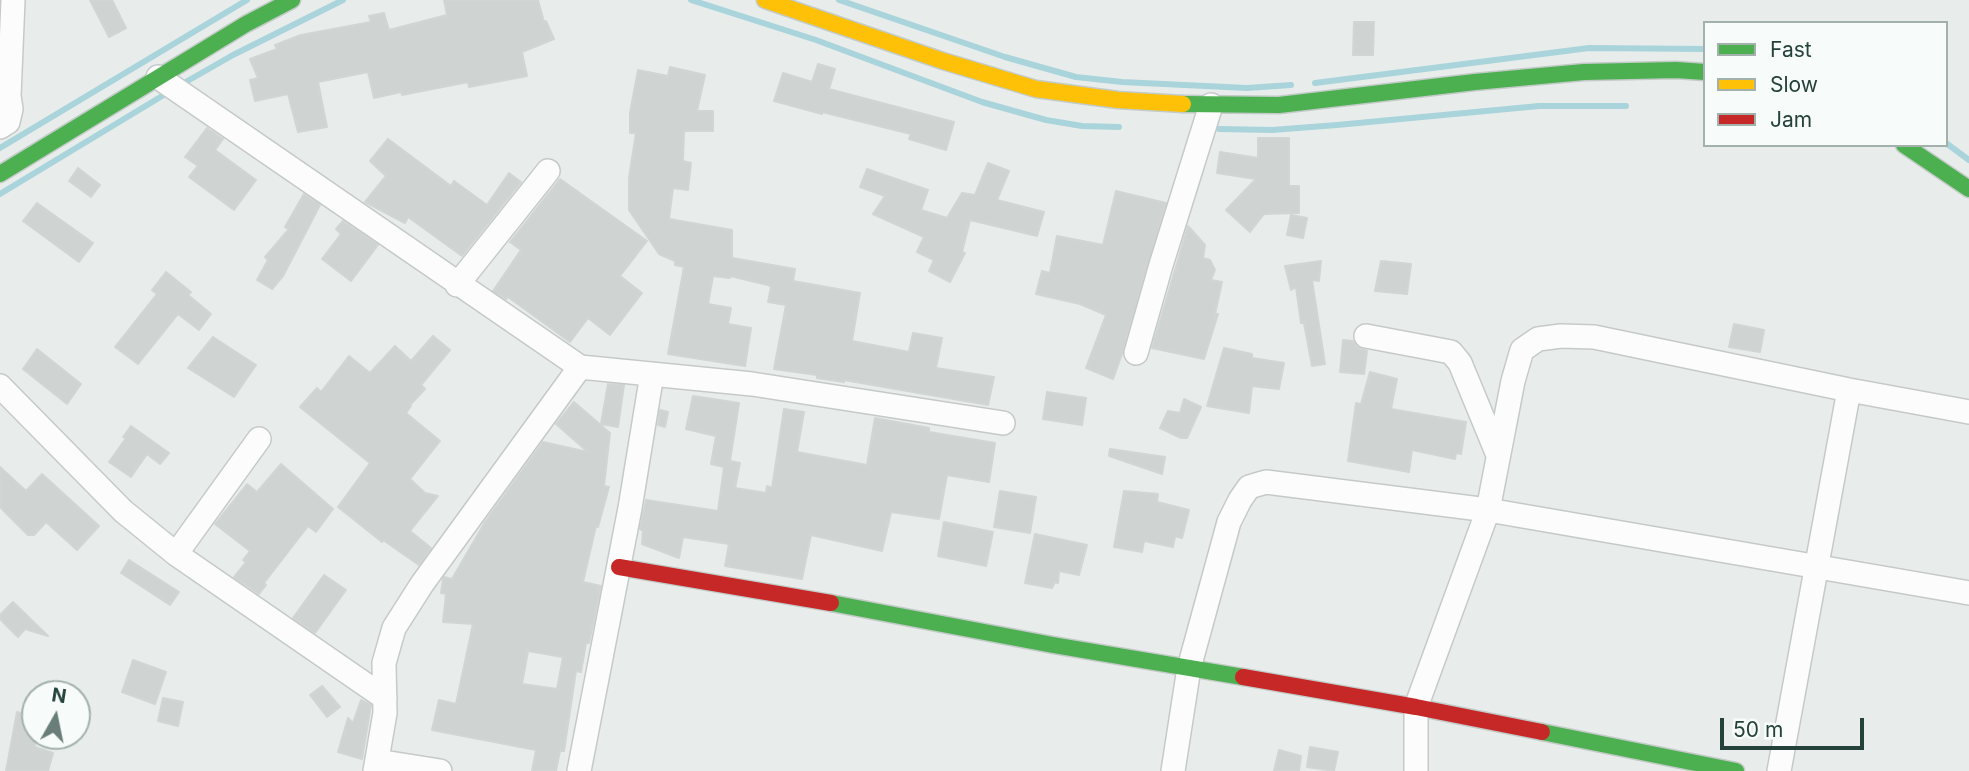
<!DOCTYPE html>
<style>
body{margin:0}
#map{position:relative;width:1969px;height:771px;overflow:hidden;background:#e8edeb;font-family:Inter,sans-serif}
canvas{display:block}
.legend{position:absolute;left:1703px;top:21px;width:245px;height:126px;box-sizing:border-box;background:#f7fbf9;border:2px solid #a3b1ad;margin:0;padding:9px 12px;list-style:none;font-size:21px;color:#24423a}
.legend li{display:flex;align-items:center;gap:14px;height:35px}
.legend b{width:35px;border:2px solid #a3b1ad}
.north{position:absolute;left:21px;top:680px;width:70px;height:70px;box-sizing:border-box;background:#f7fbf9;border:2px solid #a3b1ad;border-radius:50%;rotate:9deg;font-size:19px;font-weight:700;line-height:28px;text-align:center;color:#24423a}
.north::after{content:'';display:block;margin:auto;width:24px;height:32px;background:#697e78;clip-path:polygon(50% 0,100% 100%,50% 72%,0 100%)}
.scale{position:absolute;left:1720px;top:718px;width:144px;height:32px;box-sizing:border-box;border:4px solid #24423a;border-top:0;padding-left:9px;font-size:21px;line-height:24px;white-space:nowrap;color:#24423a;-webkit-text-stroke:5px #f7fbf9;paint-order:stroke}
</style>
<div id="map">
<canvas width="1969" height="771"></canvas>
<ul class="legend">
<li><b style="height:9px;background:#4caf50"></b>Fast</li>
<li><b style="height:9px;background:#ffc107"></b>Slow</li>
<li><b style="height:9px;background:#c62828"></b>Jam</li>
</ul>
<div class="north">N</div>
<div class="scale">50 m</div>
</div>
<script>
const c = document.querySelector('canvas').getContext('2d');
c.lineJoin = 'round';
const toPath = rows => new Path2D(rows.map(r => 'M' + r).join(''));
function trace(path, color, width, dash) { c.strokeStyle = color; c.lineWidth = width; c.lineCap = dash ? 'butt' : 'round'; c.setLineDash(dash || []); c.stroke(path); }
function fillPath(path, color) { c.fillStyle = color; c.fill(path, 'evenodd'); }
const stream = toPath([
 [691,0,816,40,982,102,1046,120,1082,126,1119,127],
 [839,0,1005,57,1076,77,1122,82,1247,88,1291,85],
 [184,83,233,55,343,0],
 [1315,83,1589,48,1705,49],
 [1219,129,1272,130,1337,125,1539,106,1626,106],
 [1946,143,1969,160],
 [0,148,247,0],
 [0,194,167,93]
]);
const building = toPath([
 [90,0,112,0,126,28,109,37,90,0],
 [444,0,538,0,544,22,546,21,554,39,522,52,527,76,469,87,468,82,402,95,401,92,374,98,368,72,318,82,327,127,298,132,288,94,255,101,250,80,258,78,250,59,277,49,275,45,301,35,371,22,369,16,384,13,389,30,447,15,444,0],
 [1354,22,1374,22,1373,55,1353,55,1354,22],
 [818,64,835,69,829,89,954,122,946,150,909,139,911,134,822,112,822,114,774,101,783,73,812,82,818,64],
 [670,67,705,75,697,111,713,111,713,131,684,131,683,161,691,163,688,190,673,188,669,219,732,230,732,258,795,269,793,281,860,293,852,341,909,352,913,333,942,338,936,368,994,377,988,405,844,380,844,382,817,378,817,375,774,369,786,305,768,302,771,287,768,285,730,276,730,278,713,276,708,304,731,308,728,324,751,328,745,366,668,354,684,267,675,265,675,261,659,254,629,210,629,178,636,133,630,133,630,113,638,70,668,76,670,67],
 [207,128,223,139,215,150,256,180,234,210,189,177,198,166,185,157,207,128],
 [1258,138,1289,138,1289,186,1299,186,1299,213,1264,214,1250,232,1226,210,1256,179,1217,173,1220,152,1258,158,1258,138],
 [388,139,451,186,454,181,487,205,509,173,521,182,462,256,408,217,405,223,365,202,386,176,370,161,388,139],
 [988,163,1009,171,997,200,1044,212,1037,236,970,220,962,252,965,253,950,282,929,271,934,260,917,252,924,237,873,214,885,196,860,187,867,169,928,190,921,210,947,218,962,193,975,195,988,163],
 [78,168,100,185,91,197,69,181,78,168],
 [560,179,647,241,620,276,642,293,610,335,588,318,570,342,508,297,506,299,493,291,521,250,510,242,560,179],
 [1116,191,1166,203,1122,354,1113,379,1086,368,1106,315,1080,304,1036,294,1042,271,1050,273,1057,236,1103,245,1116,191],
 [304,194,320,205,283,276,272,289,257,280,268,260,265,257,289,229,285,227,304,194],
 [37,203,93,243,79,262,23,221,37,203],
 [1291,215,1307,218,1303,238,1287,235,1291,215],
 [343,221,378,245,351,281,322,259,341,234,336,229,343,221],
 [1188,226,1205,245,1203,258,1210,260,1215,270,1211,280,1222,282,1215,314,1218,314,1204,359,1152,348,1188,226],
 [1321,261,1319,281,1312,280,1325,364,1312,366,1304,323,1301,323,1296,287,1291,290,1285,266,1321,261],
 [1381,261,1411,264,1407,294,1375,291,1381,261],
 [166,272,191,292,188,295,211,314,199,330,178,314,138,364,115,347,157,294,152,290,166,272],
 [1734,324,1764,330,1760,352,1729,347,1734,324],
 [433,336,450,350,421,385,425,389,410,405,411,406,406,413,440,441,410,479,425,493,438,496,410,531,431,548,419,565,383,540,382,542,338,507,370,463,300,407,317,388,321,392,349,356,370,373,395,346,411,361,433,336],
 [213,337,256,365,234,397,188,368,213,337],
 [1343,340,1353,341,1357,347,1367,351,1364,374,1340,372,1343,340],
 [1224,348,1252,354,1252,358,1284,363,1279,389,1252,386,1249,413,1207,406,1224,348],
 [37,349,81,384,67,404,23,369,37,349],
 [1370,372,1397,379,1391,409,1466,422,1461,454,1456,453,1455,459,1412,450,1409,472,1348,461,1356,403,1361,404,1370,372],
 [608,384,624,385,618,427,601,424,608,384],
 [1047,392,1086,398,1082,425,1043,419,1047,392],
 [693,396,739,403,730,461,740,463,735,488,766,493,767,486,772,488,784,409,804,412,797,452,867,465,875,418,929,428,929,432,995,443,989,482,947,475,939,519,891,512,882,551,811,535,802,579,725,566,729,544,683,537,679,558,642,544,643,531,640,529,646,500,718,511,724,467,711,464,716,436,686,429,693,396],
 [1184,399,1201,407,1187,438,1181,438,1160,428,1168,411,1180,413,1184,399],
 [574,402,610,433,604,486,609,487,598,527,596,526,583,582,601,586,589,643,586,643,581,672,576,671,564,751,560,751,556,771,532,771,536,750,432,730,439,700,456,704,473,624,443,622,446,594,441,593,443,579,444,577,452,579,485,522,543,442,588,452,556,424,574,402],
 [528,651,563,657,557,689,522,684,528,651],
 [660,410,668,412,665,427,658,425,660,410],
 [131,426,169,453,160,464,147,454,131,477,109,462,126,438,123,437,131,426],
 [1110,449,1165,457,1162,474,1109,456,1110,449],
 [281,464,333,509,316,532,308,526,264,583,266,585,259,594,234,577,246,562,243,560,250,551,215,524,247,484,257,492,281,464],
 [0,467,26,491,42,474,99,526,77,550,46,522,34,535,28,535,0,507,0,467],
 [1000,491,1036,497,1030,533,994,527,1000,491],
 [1124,491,1158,494,1157,502,1189,510,1182,538,1175,536,1173,547,1144,541,1142,552,1114,547,1124,491],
 [944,522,993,532,986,566,938,556,944,522],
 [1035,534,1087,545,1079,575,1059,571,1058,583,1055,582,1052,588,1025,583,1035,534],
 [129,560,179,592,170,605,121,573,129,560],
 [324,575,346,590,315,633,293,618,324,575],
 [13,602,48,636,25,629,18,637,0,619,0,615,13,602],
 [133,660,166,672,155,704,122,692,133,660],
 [322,686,340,707,327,717,310,695,322,686],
 [163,698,183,702,178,726,158,721,163,698],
 [361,700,371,705,362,759,338,752,348,718,353,723,361,700],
 [17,712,35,716,35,747,53,753,48,771,6,771,17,712],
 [1310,747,1338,752,1334,771,1307,767,1310,747],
 [1279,750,1301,756,1299,771,1274,771,1279,750]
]);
const street = toPath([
 [158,77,580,367,752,384,1003,423],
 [0,127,8,122,11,109,9,96,13,0],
 [457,285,548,171],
 [1366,336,1451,352,1460,363,1498,455],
 [1136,353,1161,265,1211,105],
 [0,386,123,511,176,554,385,698],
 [176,554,259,439],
 [377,761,440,771],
 [375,771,385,713,384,663,394,628,422,584,580,367],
 [579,771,630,508,652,374],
 [1173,771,1189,668,1229,522,1240,500,1249,487,1266,482,1488,510,1969,593],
 [1416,771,1416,707,1488,510,1513,381,1522,350,1538,339,1561,336,1594,337,1849,390,1969,412],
 [1779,771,1849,390]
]);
const fast = toPath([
 [1183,104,1279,105,1475,82,1584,72,1676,70,1705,72],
 [1904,145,1969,189],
 [0,174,246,24,292,0],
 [831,603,1053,645,1243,677],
 [1542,732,1736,771]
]);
const slow = toPath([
 [765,0,943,61,1036,89,1118,100,1183,104]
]);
const jam = toPath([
 [619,567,831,603],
 [1243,677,1416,707,1542,732]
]);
trace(stream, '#a9d4db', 6);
fillPath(building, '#cfd4d2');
trace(building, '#d1d6d4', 2);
trace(street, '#c5cac8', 26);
trace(fast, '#c3cbc8', 19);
trace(slow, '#c3cbc8', 19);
trace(jam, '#c3cbc8', 19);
trace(street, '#fcfcfc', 23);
trace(fast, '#4caf50', 16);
trace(slow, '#ffc107', 16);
trace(jam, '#c62828', 16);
</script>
